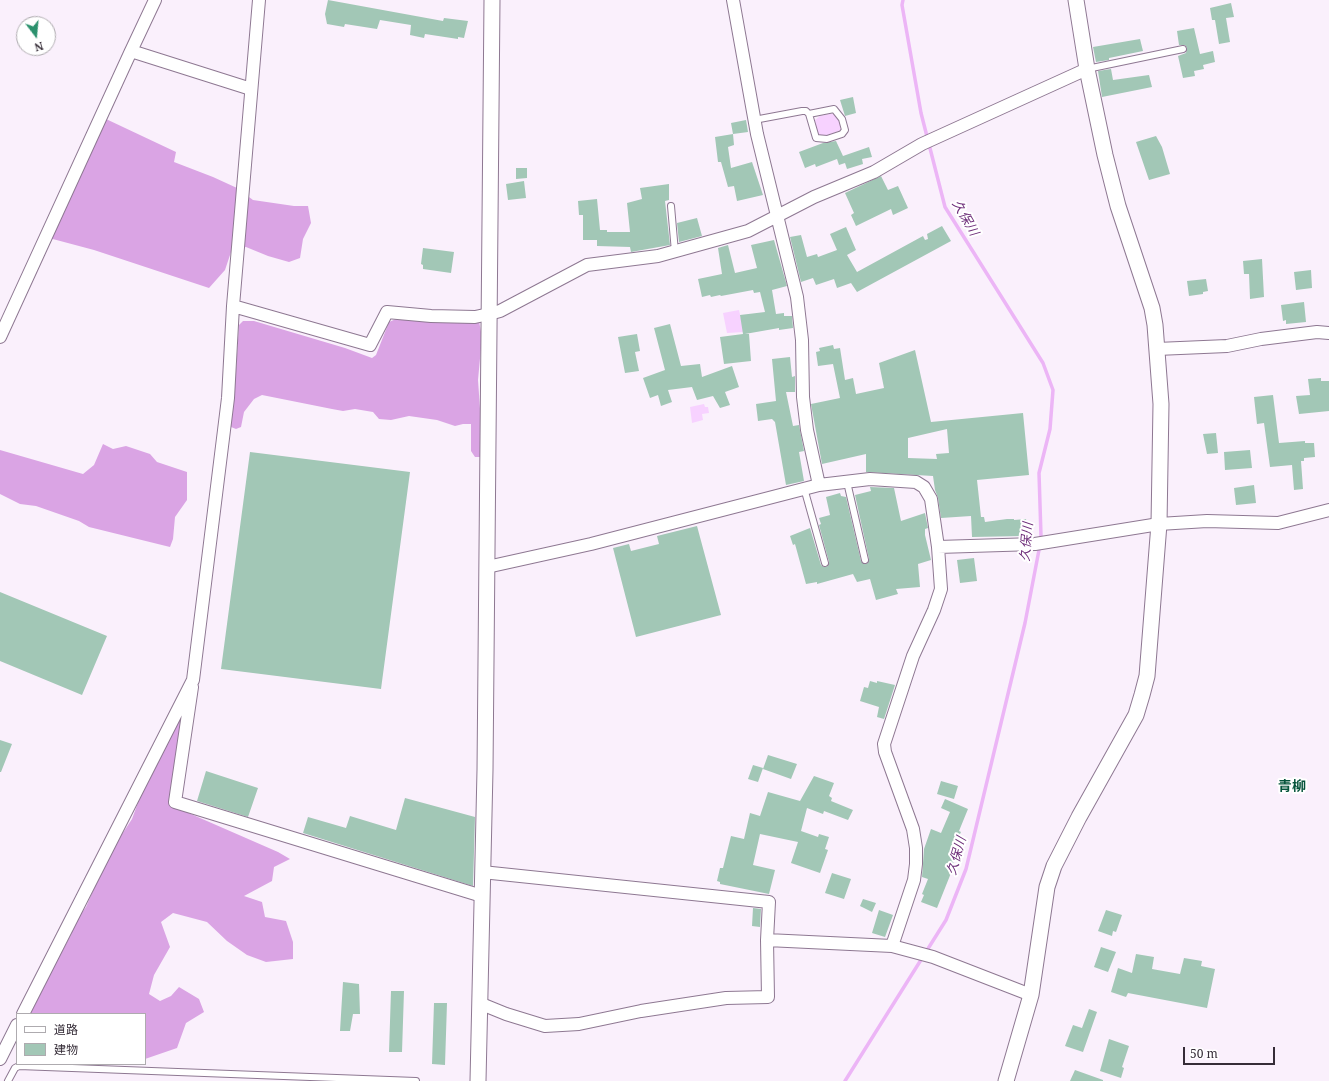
<!DOCTYPE html>
<meta charset="utf-8">
<style>
body{margin:0}
#map{position:relative;width:1329px;height:1081px;overflow:hidden;background:#faf0fc;font-family:"Noto Serif","Noto Sans JP",serif}
canvas{display:block}
.legend{position:absolute;left:16px;top:1013px;width:130px;height:52px;box-sizing:border-box;background:#fff;border:1px solid #aeabaf;margin:0;padding:5px 7px;list-style:none;font-size:12px;color:#352c37}
.legend li{display:flex;align-items:center;gap:8px;height:20px}
.legend b{width:20px;border:1px solid #aeabaf}
.north{position:absolute;left:16px;top:16px;width:40px;height:40px;box-sizing:border-box;background:#fff;border:1px solid #aeabaf;border-radius:50%;rotate:164deg;font-size:11px;font-weight:700;line-height:16px;text-align:center;color:#352c37}
.north::after{content:'';display:block;margin:auto;width:14px;height:18px;background:#2b916d;clip-path:polygon(50% 0,100% 100%,50% 72%,0 100%)}
.scale{position:absolute;left:1183px;top:1047px;width:92px;height:18px;box-sizing:border-box;border:2px solid #352c37;border-top:0;padding-left:5px;font-size:12px;line-height:14px;white-space:nowrap;color:#352c37;-webkit-text-stroke:3px #fff;paint-order:stroke}
</style>
<div id="map">
<canvas width="1329" height="1081"></canvas>
<ul class="legend">
<li><b style="height:5px;background:#fff"></b>道路</li>
<li><b style="height:11px;background:#a2c7b6"></b>建物</li>
</ul>
<div class="north">N</div>
<div class="scale">50 m</div>
</div>
<script>
const c = document.querySelector('canvas').getContext('2d');
c.lineJoin = 'round';
function fillPath(path, color) { c.fillStyle = color; c.fill(path, 'evenodd'); }
const toPath = rows => new Path2D(rows.map(r => 'M' + r).join(''));
function trace(path, color, width, dash) { c.strokeStyle = color; c.lineWidth = width; c.lineCap = dash ? 'butt' : 'round'; c.setLineDash(dash || []); c.stroke(path); }
function drawText(font, color, halo, rows, align = 'center') {
  c.font = font + ' "Noto Serif","Noto Sans JP",serif'; c.lineWidth = 4; c.setLineDash([]); c.textBaseline = 'middle'; c.strokeStyle = halo; c.fillStyle = color; for (const [text, x, y, turn = 0] of rows) {
    c.save(); c.translate(x, y); c.rotate((+turn || 0) * Math.PI / 180); c.textAlign = isNaN(turn) ? turn : align; if (halo) c.strokeText(text, 0, 0); c.fillText(text, 0, 0); c.restore();
  }
}
const green = toPath([
 [830,114,833,114,839,121,841,130,825,136,821,136,817,134,815,120,820,116],
 [739,310,744,332,727,333,723,313],
 [704,404,705,407,708,407,709,413,702,414,703,420,692,423,690,407]
]);
const forest = toPath([
 [106,119,176,152,174,162,213,177,237,188,253,200,294,206,308,206,311,223,303,239,300,258,289,262,268,256,246,247,232,249,225,270,209,288,94,250,49,238],
 [396,319,479,321,482,337,478,380,481,423,480,457,475,457,471,451,471,424,463,424,455,426,437,420,409,416,391,420,379,419,373,412,355,409,343,411,332,409,262,395,254,399,244,412,241,427,236,429,231,427,230,398,236,369,239,325,243,321,254,321,345,348,372,358,376,355,389,322],
 [103,444,113,449,126,446,150,454,157,462,187,472,187,500,175,517,173,539,170,547,89,527,79,521,36,506,20,504,0,494,0,450,83,474,94,465],
 [187,711,170,803,184,811,278,852,290,859,274,867,272,881,244,896,262,902,265,917,286,921,293,942,293,959,266,962,247,955,227,941,207,922,173,913,161,922,170,947,154,975,149,994,160,1001,171,996,179,987,199,999,204,1012,186,1023,177,1048,145,1059,145,1014,28,1014,71,935,74,923,86,907,109,854,132,819,147,778,160,759,181,713]
]);
const stream = toPath([
 [845,1081,946,920,966,869,1025,623,1039,550,1041,536,1039,473,1050,429,1053,390,1043,363,945,207,921,113,902,5,903,0]
]);
const building = toPath([
 [328,0,443,21,444,18,468,21,464,38,458,37,458,39,425,34,424,38,410,35,411,25,380,20,377,29,345,24,344,27,327,24,325,14],
 [1231,3,1234,17,1226,18,1230,42,1219,44,1215,20,1212,20,1210,8],
 [1194,28,1200,54,1213,51,1215,62,1203,65,1204,69,1194,71,1195,76,1183,78,1178,56,1186,53,1187,48,1185,45,1179,45,1177,31],
 [1140,39,1143,51,1109,58,1109,60,1096,62,1093,47],
 [1111,69,1113,80,1149,75,1152,87,1102,97,1098,71],
 [853,97,856,113,845,116,840,100],
 [746,120,748,132,733,134,731,123],
 [733,134,734,145,728,147,731,168,752,162,763,195,737,201,734,186,728,187,721,162,718,162,715,137],
 [1156,136,1162,147,1170,174,1149,180,1136,142],
 [836,141,843,156,869,147,872,157,862,159,863,164,847,169,845,163,839,165,837,159,816,167,815,164,805,168,799,152,823,143],
 [516,168,527,168,527,178,516,179],
 [881,176,888,190,898,186,908,208,893,215,891,209,856,226,851,215,854,213,845,193],
 [524,181,526,198,508,200,506,184],
 [669,184,669,200,665,201,670,245,631,252,630,247,597,246,597,240,583,240,583,215,579,215,578,201,597,199,600,230,607,230,607,232,630,232,627,203,642,199,640,188],
 [697,218,702,236,679,242,677,223],
 [942,226,951,241,857,292,851,283,837,288,834,279,816,285,813,278,801,282,790,237,801,235,807,257,817,254,818,257,837,250,830,234,846,227,856,250,847,255,857,272,923,236,925,240,928,239,927,234],
 [774,240,787,286,772,290,776,314,784,313,784,316,792,316,793,328,779,330,779,328,745,334,749,334,751,361,724,364,720,337,743,334,740,315,765,312,760,292,754,293,753,290,721,296,720,295,711,297,710,295,702,297,698,279,722,274,718,248,728,245,735,273,757,268,751,245],
 [423,248,454,252,451,273,423,269,423,265,421,264],
 [1262,259,1264,297,1250,299,1249,274,1244,274,1243,261],
 [1311,270,1312,288,1296,290,1294,272],
 [1206,279,1208,291,1203,292,1203,294,1189,296,1187,281],
 [1304,302,1306,322,1286,324,1286,320,1283,321,1281,305],
 [670,324,681,366,700,364,702,377,732,366,739,387,725,392,730,405,720,408,713,396,697,400,692,387,668,390,672,402,661,406,658,395,650,398,643,378,665,370,654,328],
 [637,334,640,351,635,352,639,371,625,373,618,337],
 [833,345,834,349,840,348,845,380,853,378,856,394,884,388,879,363,915,350,931,422,1023,413,1029,475,977,480,981,517,984,517,985,522,1007,519,1014,519,1014,520,1026,519,1028,530,1023,531,1023,536,972,537,971,516,941,518,938,498,935,490,933,476,866,472,866,454,822,464,811,404,840,398,833,364,818,366,816,352,820,351,819,348],
 [947,429,949,453,936,454,937,459,908,458,908,438],
 [790,357,792,377,795,376,795,392,786,392,793,426,799,425,804,451,799,452,804,481,786,485,775,422,772,419,758,421,756,404,776,401,772,359],
 [1321,378,1321,381,1329,381,1329,411,1299,414,1296,396,1310,395,1308,379],
 [1273,395,1279,443,1305,441,1305,443,1314,443,1315,457,1304,458,1304,461,1301,461,1303,489,1294,490,1292,465,1270,467,1264,423,1257,424,1254,397],
 [1216,433,1218,453,1207,454,1203,434],
 [1250,450,1252,468,1225,470,1224,452],
 [250,452,410,472,381,689,221,669],
 [1254,485,1256,503,1236,505,1234,488],
 [870,487,894,488,901,521,925,513,928,528,925,529,925,535,931,560,918,564,920,587,896,589,898,594,876,600,870,579,857,582,853,574,817,584,817,582,806,584,795,544,793,545,790,536,810,528,821,565,824,567,828,566,829,562,819,525,821,524,819,518,830,515,826,497,840,493,841,496,846,497,861,561,864,564,868,563,869,559,855,495,871,491],
 [697,526,721,615,636,637,613,548,629,544,631,551,659,544,657,536],
 [974,558,977,581,960,583,957,560],
 [0,592,107,636,82,695,0,661],
 [870,681,877,683,877,681,895,685,884,719,877,717,879,707,860,701,864,687,868,688],
 [0,740,12,744,1,772,0,772],
 [768,755,797,764,791,779,763,769],
 [753,765,763,768,758,782,748,779],
 [206,771,258,788,248,817,197,801],
 [814,776,834,783,829,796,832,798,831,801,853,810,848,820,824,811,823,814,807,808,801,831,818,837,819,834,829,837,825,849,828,850,820,873,791,863,798,842,760,834,753,865,775,870,769,894,720,884,720,882,717,881,720,868,723,868,731,836,744,839,750,813,760,816,768,792,800,801],
 [941,781,958,786,954,799,937,794],
 [405,798,475,817,473,886,303,833,308,817,346,828,350,816,396,830],
 [945,799,968,809,959,831,961,832,957,840,961,841,955,855,951,873,937,908,921,902,924,895,922,894,928,879,922,877,924,849,931,829,941,833,950,812,941,808],
 [832,873,851,879,844,899,825,893],
 [863,899,876,903,872,912,860,906],
 [753,908,761,909,760,927,752,926],
 [879,910,893,915,885,937,872,933],
 [1106,910,1122,915,1116,932,1113,931,1112,936,1098,931],
 [1101,947,1116,952,1108,972,1094,967],
 [1136,954,1154,957,1152,969,1180,974,1184,958,1202,961,1201,966,1215,969,1207,1008,1128,993,1126,997,1111,992,1118,968,1132,973],
 [343,982,359,984,360,1014,353,1014,350,1031,340,1031],
 [391,991,404,991,402,1052,389,1052],
 [434,1003,447,1003,445,1065,432,1064],
 [1089,1009,1097,1012,1083,1052,1065,1046,1073,1025,1082,1028],
 [1109,1039,1129,1046,1122,1067,1124,1068,1121,1078,1100,1071],
 [1075,1070,1103,1080,1103,1081,1070,1081]
]);
const service = toPath([
 [1087,69,1183,49],
 [754,120,802,111,806,111,809,114,816,138,827,139,842,134,845,130,842,119,834,109,809,114],
 [671,206,675,252],
 [847,482,865,560],
 [804,488,825,563],
 [8,1081,15,1068,19,1066,416,1081]
]);
const minor = toPath([
 [733,0,757,134,797,297,802,340,803,397,807,430,819,485],
 [131,51,155,0],
 [233,306,370,345,387,312,431,316,475,317,489,314,500,311,587,265,658,256,748,231,814,197,874,172,922,144,1087,69],
 [0,337,131,51,251,89],
 [1157,349,1227,346,1261,339,1317,332,1329,333],
 [938,547,1035,544,1159,524,1207,521,1278,523,1329,510],
 [487,567,591,544,819,485,870,479,916,482,924,487,931,499,938,547,941,589,934,610,913,656,884,744,885,752,913,829,916,848,916,864,914,880,892,946],
 [192,687,175,802,482,896],
 [767,940,892,946,933,957,1031,995],
 [479,1003,506,1014,545,1026,579,1024,641,1011,726,998,768,997,767,940,769,902,482,872],
 [23,1014,193,680,228,398,233,306,259,0],
 [0,1059,17,1025]
]);
const tertiary = toPath([
 [478,1081,485,770,492,0],
 [1006,1081,1031,995,1047,887,1054,866,1079,817,1136,715,1142,695,1147,676,1159,524,1161,404,1155,325,1152,308,1118,206,1105,155,1087,69,1076,0]
]);
const waterNames = [
 ["久保川",965,218,60],
 ["久保川",1027,542,-85],
 ["久保川",957,856,-74]
];
const quarterNames = [
 ["青柳",1292,787]
];
fillPath(green, '#f7d2ff');
fillPath(forest, '#daa4e4');
trace(stream, '#ecb5f6', 3.5);
fillPath(building, '#a2c7b6');
trace(service, '#8e7892', 8);
trace(minor, '#8e7892', 14);
trace(tertiary, '#8e7892', 17);
trace(service, '#fff', 6);
trace(minor, '#fff', 12);
trace(tertiary, '#fff', 15);
drawText('italic 13px', '#6d2d79', '#fff', waterNames);
drawText('bold 14px', '#05533b', '#fff', quarterNames);
</script>
